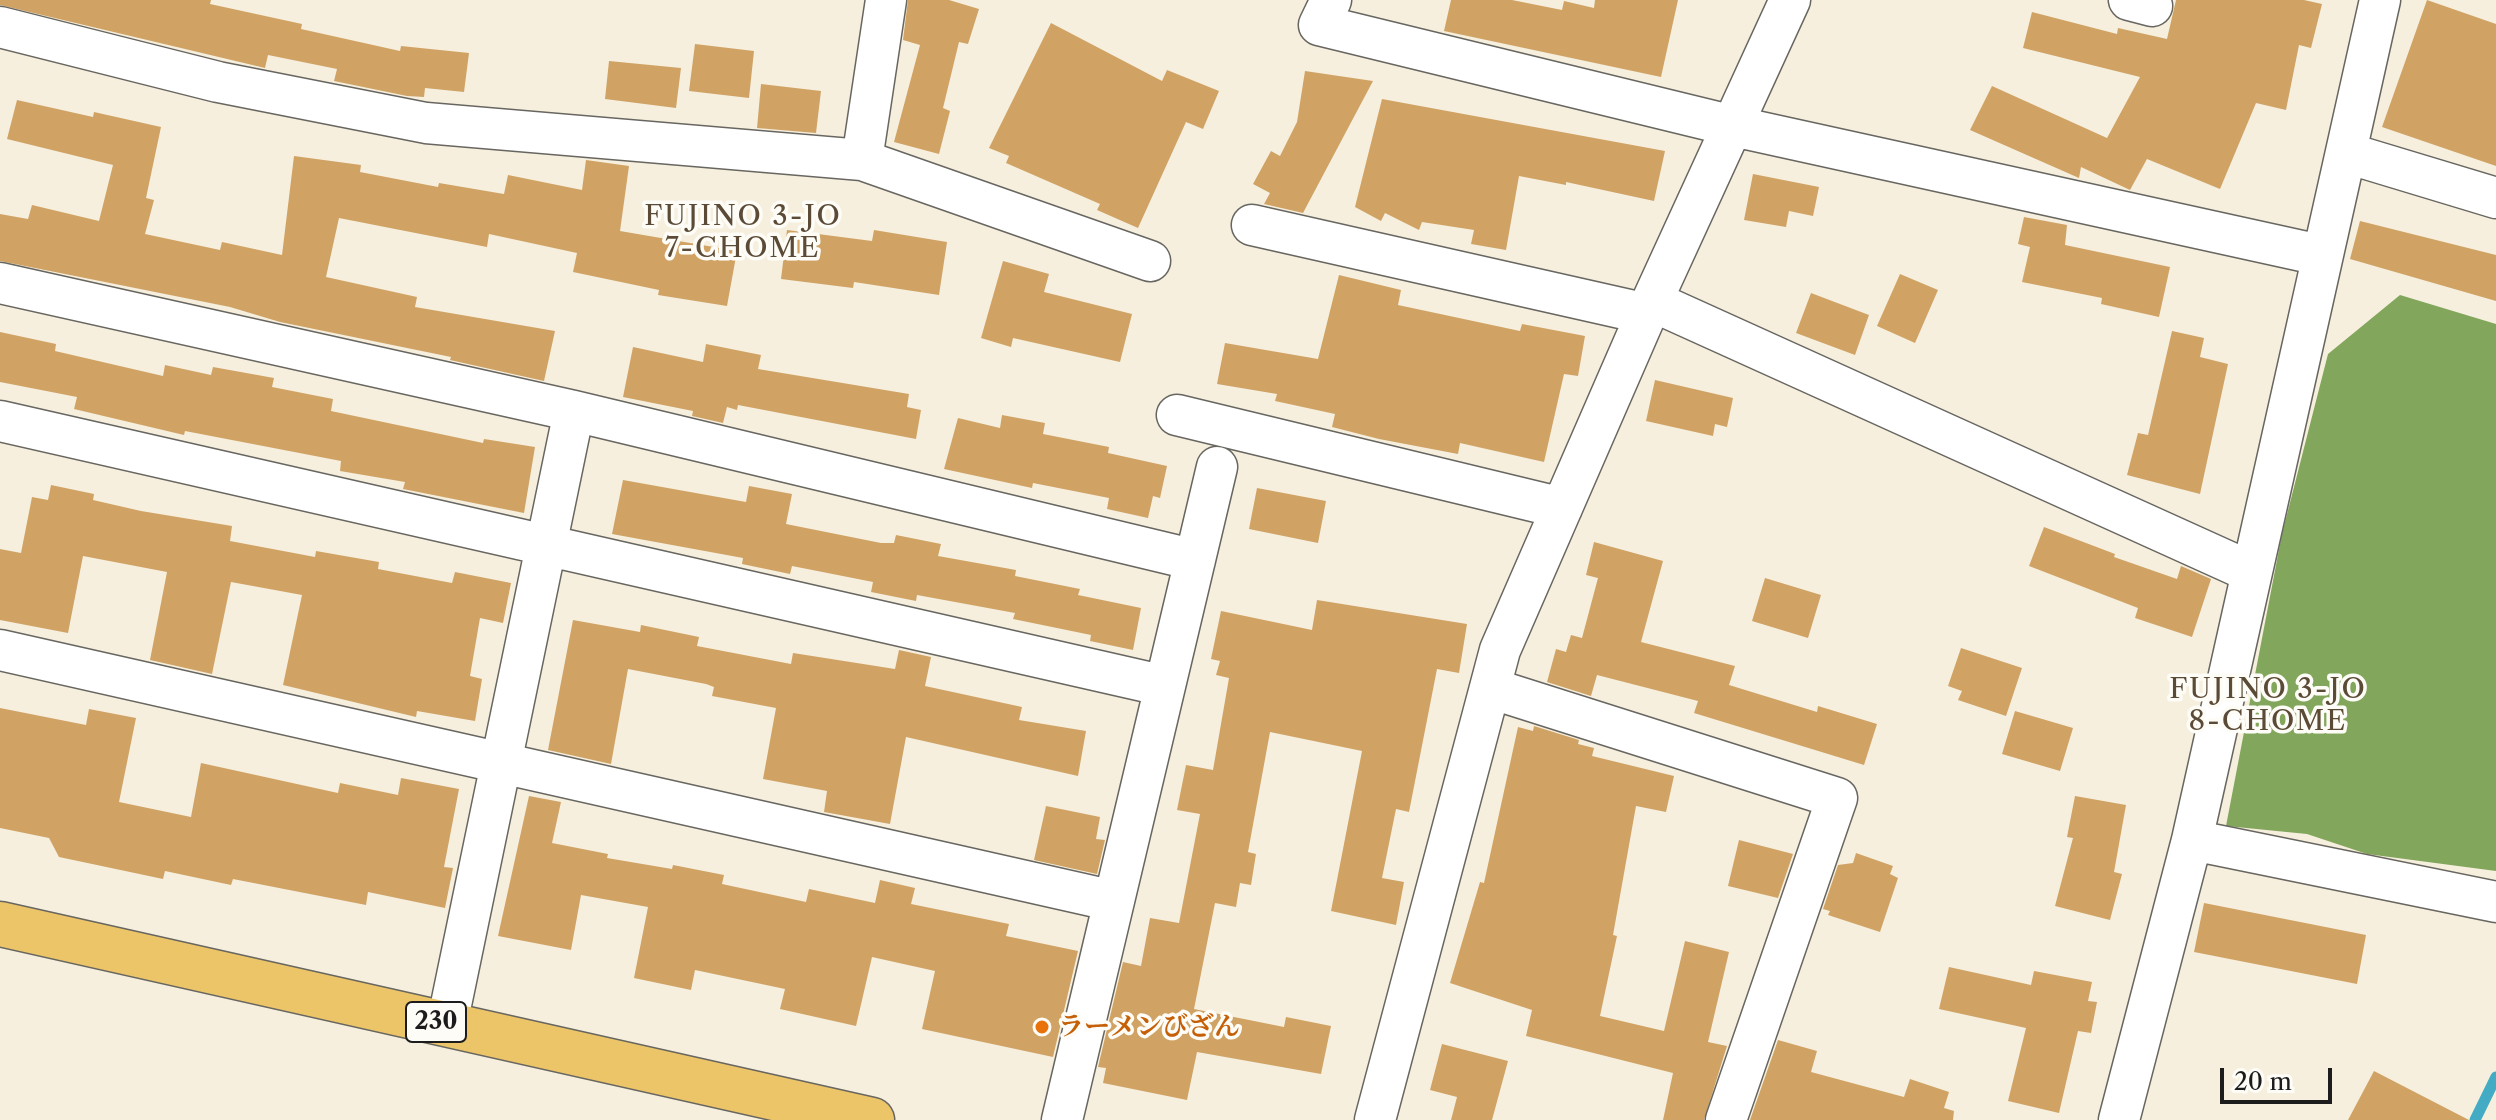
<!DOCTYPE html>
<html>
<head>
<meta charset="utf-8">
<style>
	body { margin:0 }
	#map { position:relative; width:2496px; height:1120px; overflow:hidden; background:#f6efde; font-family:"Libre Caslon Text",serif }
	canvas { display:block }
	.scale { position:absolute; left:2220px; top:1068px; width:112px; height:36px; box-sizing:border-box; border:4px solid #1c1c1c; border-top:0; padding-left:10px; font-size:24px; line-height:28px; white-space:nowrap; color:#1c1c1c; -webkit-text-stroke:6px #fdfcf7; paint-order:stroke }
</style>
</head>
<body>
<div id="map">
<canvas width="2496" height="1120"></canvas>
<div class="scale">20 m</div>
</div>
<script>
const g = document.querySelector('canvas').getContext('2d');
g.lineJoin = 'round';
function fillPath(path, color) { g.fillStyle = color; g.fill(path, 'evenodd'); }
function trace(path, color, width, dash) { g.strokeStyle = color; g.lineWidth = width; g.lineCap = dash ? 'butt' : 'round'; g.setLineDash(dash || []); g.stroke(path); }
function label(font, color, halo, rows, align = 'center') {
  g.font = font + ' "Libre Caslon Text","Noto Serif JP",serif'; g.lineWidth = 7; g.setLineDash([]); g.textBaseline = 'middle'; g.strokeStyle = halo; g.fillStyle = color; for (const [text, x, y, turn = 0] of rows) {
    g.save(); g.translate(x, y); g.rotate((+turn || 0) * Math.PI / 180); g.textAlign = isNaN(turn) ? turn : align; if (halo) g.strokeText(text, 0, 0); g.fillText(text, 0, 0); g.restore();
  }
}
const forest = new Path2D(`
	M 2400,295 L 2496,324 L 2496,871 L 2367,854 L 2307,834 L 2226,826 L 2282,534 L 2328,354 Z`);
const stream = new Path2D(`
	M 2475,1120 L 2496,1077`);
const building = new Path2D(`
	M 0,0 L 211,0 L 210,4 L 302,24 L 301,29 L 400,51 L 401,46 L 469,53 L 464,92 L 425,88 L 424,97 L 407,96 L 334,81 L 337,69 L 268,55 L 265,68 L 0,5 Z
	M 908,0 L 949,0 L 979,9 L 968,44 L 959,42 L 943,108 L 950,111 L 939,154 L 894,142 L 920,45 L 903,40 Z
	M 1451,0 L 1512,0 L 1562,10 L 1564,1 L 1594,8 L 1595,0 L 1678,0 L 1661,77 L 1444,31 Z
	M 2176,0 L 2304,0 L 2322,4 L 2311,48 L 2299,45 L 2286,110 L 2256,103 L 2220,189 L 2147,159 L 2130,190 L 2081,167 L 2079,178 L 1970,130 L 1992,86 L 2107,138 L 2140,77 L 2023,48 L 2032,12 L 2117,34 L 2118,28 L 2167,39 Z
	M 2427,0 L 2496,24 L 2496,166 L 2382,127 Z
	M 1051,23 L 1162,81 L 1167,70 L 1219,91 L 1203,129 L 1186,122 L 1138,228 L 1097,210 L 1100,204 L 1006,163 L 1009,156 L 989,148 Z
	M 695,44 L 754,51 L 749,98 L 689,91 Z
	M 609,61 L 681,68 L 676,108 L 605,99 Z
	M 1305,71 L 1373,81 L 1303,213 L 1264,204 L 1270,193 L 1253,184 L 1271,151 L 1280,156 L 1297,122 Z
	M 761,84 L 821,91 L 816,133 L 757,128 Z
	M 1382,99 L 1665,151 L 1654,201 L 1566,182 L 1566,185 L 1519,176 L 1506,250 L 1471,244 L 1474,230 L 1422,222 L 1419,230 L 1385,213 L 1381,221 L 1355,207 Z
	M 17,100 L 93,117 L 94,112 L 161,127 L 146,198 L 154,200 L 145,234 L 220,250 L 222,242 L 282,255 L 294,156 L 361,165 L 360,172 L 438,187 L 439,183 L 504,194 L 508,175 L 582,190 L 586,160 L 629,166 L 620,231 L 737,251 L 727,306 L 658,295 L 659,290 L 573,272 L 577,253 L 489,234 L 487,247 L 339,218 L 326,277 L 417,297 L 415,307 L 555,331 L 544,381 L 450,360 L 451,357 L 280,322 L 230,307 L 0,261 L 0,214 L 28,219 L 32,205 L 99,221 L 113,165 L 7,139 Z
	M 1753,174 L 1819,187 L 1813,216 L 1789,211 L 1786,227 L 1744,220 Z
	M 2024,217 L 2067,225 L 2065,245 L 2170,267 L 2159,317 L 2101,304 L 2102,298 L 2022,282 L 2030,247 L 2018,244 Z
	M 2360,221 L 2496,255 L 2496,301 L 2350,259 Z
	M 787,230 L 872,241 L 874,230 L 947,242 L 939,295 L 854,282 L 853,288 L 781,279 Z
	M 1003,261 L 1049,274 L 1044,292 L 1132,314 L 1120,362 L 1013,338 L 1011,347 L 981,338 Z
	M 1900,274 L 1938,290 L 1915,343 L 1877,326 Z
	M 1339,275 L 1401,290 L 1398,305 L 1520,331 L 1522,324 L 1585,336 L 1578,376 L 1564,374 L 1544,462 L 1460,443 L 1458,454 L 1379,439 L 1332,427 L 1335,414 L 1275,401 L 1277,394 L 1217,384 L 1225,343 L 1318,359 Z
	M 1811,293 L 1869,315 L 1855,355 L 1796,333 Z
	M 2172,331 L 2204,338 L 2200,357 L 2228,364 L 2200,494 L 2127,475 L 2138,433 L 2148,435 Z
	M 0,332 L 56,344 L 55,351 L 163,376 L 165,365 L 211,375 L 213,367 L 274,378 L 272,387 L 333,399 L 331,411 L 483,443 L 484,439 L 535,447 L 524,513 L 403,489 L 405,482 L 340,471 L 341,461 L 185,431 L 184,435 L 74,409 L 77,397 L 0,382 Z
	M 706,344 L 761,355 L 758,369 L 909,394 L 907,407 L 921,410 L 916,439 L 738,405 L 737,410 L 727,407 L 723,423 L 692,416 L 693,411 L 623,397 L 633,347 L 703,362 Z
	M 1655,380 L 1733,398 L 1727,427 L 1715,424 L 1713,436 L 1646,421 Z
	M 1002,415 L 1045,423 L 1043,434 L 1109,447 L 1108,453 L 1167,466 L 1160,498 L 1153,496 L 1148,518 L 1107,509 L 1109,498 L 1033,483 L 1032,488 L 944,469 L 958,418 L 1000,428 Z
	M 623,480 L 746,502 L 749,486 L 792,494 L 786,524 L 881,543 L 894,543 L 896,535 L 941,544 L 938,556 L 1016,570 L 1015,576 L 1080,589 L 1078,595 L 1141,608 L 1133,650 L 1090,641 L 1091,635 L 1013,619 L 1015,613 L 917,595 L 916,601 L 871,592 L 873,582 L 792,566 L 790,574 L 742,564 L 743,558 L 612,534 Z
	M 51,485 L 94,494 L 93,500 L 141,511 L 232,526 L 230,541 L 315,557 L 316,551 L 379,562 L 378,569 L 452,583 L 455,572 L 511,583 L 503,623 L 480,618 L 470,676 L 482,679 L 475,721 L 417,711 L 416,717 L 283,685 L 302,595 L 231,582 L 212,674 L 150,660 L 167,572 L 83,556 L 68,633 L 0,620 L 0,549 L 21,553 L 32,497 L 48,500 Z
	M 1257,488 L 1326,501 L 1318,543 L 1249,529 Z
	M 2044,527 L 2115,554 L 2114,557 L 2177,579 L 2181,566 L 2211,579 L 2192,637 L 2135,618 L 2138,608 L 2029,566 Z
	M 1594,542 L 1663,561 L 1641,642 L 1735,666 L 1729,685 L 1817,712 L 1818,706 L 1877,724 L 1864,765 L 1694,713 L 1698,701 L 1597,675 L 1591,696 L 1547,682 L 1556,649 L 1566,652 L 1571,635 L 1582,638 L 1598,578 L 1586,575 Z
	M 1765,578 L 1821,595 L 1808,638 L 1752,621 Z
	M 1317,600 L 1467,624 L 1459,673 L 1437,669 L 1409,812 L 1396,809 L 1382,878 L 1404,882 L 1396,925 L 1331,911 L 1362,751 L 1270,732 L 1248,852 L 1256,854 L 1251,885 L 1240,883 L 1236,907 L 1215,903 L 1194,1009 L 1284,1027 L 1286,1017 L 1331,1026 L 1321,1074 L 1197,1052 L 1187,1100 L 1103,1083 L 1106,1068 L 1098,1067 L 1123,962 L 1141,966 L 1150,918 L 1179,923 L 1200,814 L 1177,810 L 1186,765 L 1213,770 L 1229,678 L 1216,675 L 1220,661 L 1211,659 L 1221,611 L 1312,630 Z
	M 573,620 L 640,632 L 641,625 L 699,637 L 697,646 L 791,664 L 793,653 L 895,669 L 899,650 L 931,657 L 925,686 L 1022,707 L 1019,720 L 1086,731 L 1078,776 L 906,737 L 890,824 L 824,812 L 827,791 L 763,779 L 776,708 L 712,696 L 714,687 L 706,684 L 628,669 L 611,764 L 548,750 Z
	M 1961,648 L 2022,668 L 2006,716 L 1958,700 L 1962,691 L 1948,686 Z
	M 0,708 L 86,725 L 89,709 L 136,718 L 119,802 L 191,817 L 201,763 L 338,793 L 340,783 L 398,795 L 401,778 L 459,789 L 444,867 L 453,868 L 445,908 L 368,892 L 366,905 L 233,879 L 231,885 L 165,871 L 163,879 L 59,857 L 49,838 L 0,828 Z
	M 2015,711 L 2073,728 L 2060,771 L 2002,754 Z
	M 1534,726 L 1579,740 L 1578,744 L 1594,748 L 1592,756 L 1674,776 L 1666,812 L 1636,806 L 1613,935 L 1617,936 L 1600,1016 L 1664,1031 L 1685,941 L 1729,952 L 1708,1042 L 1727,1046 L 1704,1120 L 1663,1120 L 1673,1073 L 1526,1036 L 1532,1010 L 1450,983 L 1480,882 L 1484,883 L 1518,727 L 1533,731 Z
	M 529,796 L 561,802 L 552,843 L 608,854 L 607,858 L 672,869 L 673,865 L 724,875 L 722,884 L 806,902 L 809,889 L 875,903 L 880,880 L 915,888 L 911,904 L 1009,924 L 1006,936 L 1078,951 L 1053,1057 L 922,1029 L 935,971 L 872,957 L 856,1026 L 780,1009 L 785,989 L 695,970 L 691,990 L 634,978 L 648,907 L 581,895 L 571,950 L 498,936 Z
	M 2075,796 L 2126,805 L 2114,872 L 2122,874 L 2110,920 L 2055,906 L 2073,838 L 2067,837 Z
	M 1046,806 L 1100,817 L 1096,839 L 1105,840 L 1097,874 L 1034,860 Z
	M 1739,840 L 1793,854 L 1778,898 L 1728,886 Z
	M 1856,853 L 1893,866 L 1890,874 L 1898,878 L 1880,932 L 1828,915 L 1830,911 L 1823,909 L 1838,865 L 1853,863 Z
	M 2204,903 L 2366,935 L 2357,984 L 2194,952 Z
	M 1949,967 L 2031,985 L 2034,971 L 2092,982 L 2088,1001 L 2097,1002 L 2091,1033 L 2078,1031 L 2059,1113 L 2008,1101 L 2026,1028 L 1939,1009 Z
	M 1778,1040 L 1817,1051 L 1811,1072 L 1904,1097 L 1910,1079 L 1949,1092 L 1944,1108 L 1954,1111 L 1953,1120 L 1750,1120 Z
	M 1442,1044 L 1508,1061 L 1492,1120 L 1451,1120 L 1457,1097 L 1430,1090 Z
	M 2374,1071 L 2469,1120 L 2348,1120 Z`);
const minor = new Path2D(`
	M 1331,0 L 1319,25 L 1733,126 L 2320,255
	M 2129,0 L 2152,6
	M 0,27 L 218,82 L 426,123 L 862,160 L 1150,261
	M 2347,153 L 2496,198
	M 862,160 L 886,0
	M 1252,225 L 1647,314
	M 0,283 L 574,411 L 1195,560
	M 1652,301 L 2251,572
	M 1177,415 L 1562,508
	M 0,421 L 1165,686
	M 0,650 L 1114,901
	M 1490,688 L 1837,798 L 1726,1120
	M 2192,840 L 2496,902
	M 447,1024 L 574,411
	M 1062,1120 L 1217,467
	M 1375,1120 L 1500,650 L 1652,301 L 1790,0
	M 2119,1120 L 2192,840 L 2380,0`);
const trunk = new Path2D(`
	M 0,924 L 872,1120`);
const markers = [
	[1042,1027,8,"#e8710a"]
];
const shields = [
	[436,1022,60]
];
const shieldNames = [
	["230",436,1022]
];
const foodNames = [
	["ラーメンびざん",1058,1027]
];
const neighbourhoodNames = [
	["FUJINO 3-JO",743,217],
	["7-CHOME",743,249],
	["FUJINO 3-JO",2268,690],
	["8-CHOME",2268,722]
];
fillPath(forest, '#82a65c');
trace(stream, '#43abc3', 11);
fillPath(building, '#d0a365');
trace(minor, '#686660', 43);
trace(trunk, '#686660', 47);
trace(minor, '#fff', 40);
trace(trunk, '#ecc569', 44);
for (const [x, y, r, color] of markers) { const dot = new Path2D(); dot.arc(x, y, r, 0, 2 * Math.PI); g.fillStyle = color; g.fill(dot); trace(dot, '#fdfcf7', 3); }
for (const [x, y, w] of shields) { const box = new Path2D(); box.roundRect(x - w / 2, y - 20, w, 40, 6); g.fillStyle = '#fdfcf7'; g.fill(box); trace(box, '#1c1c1c', 2); }
label('bold 24px', '#1c1c1c', null, shieldNames);
label('bold 26px', '#c56008', '#fdfcf7', foodNames, 'left');
g.letterSpacing = '2px';
label('28px', '#5b4b36', '#fdfcf7', neighbourhoodNames);
g.letterSpacing = '0px';
</script>
</body>
</html>
